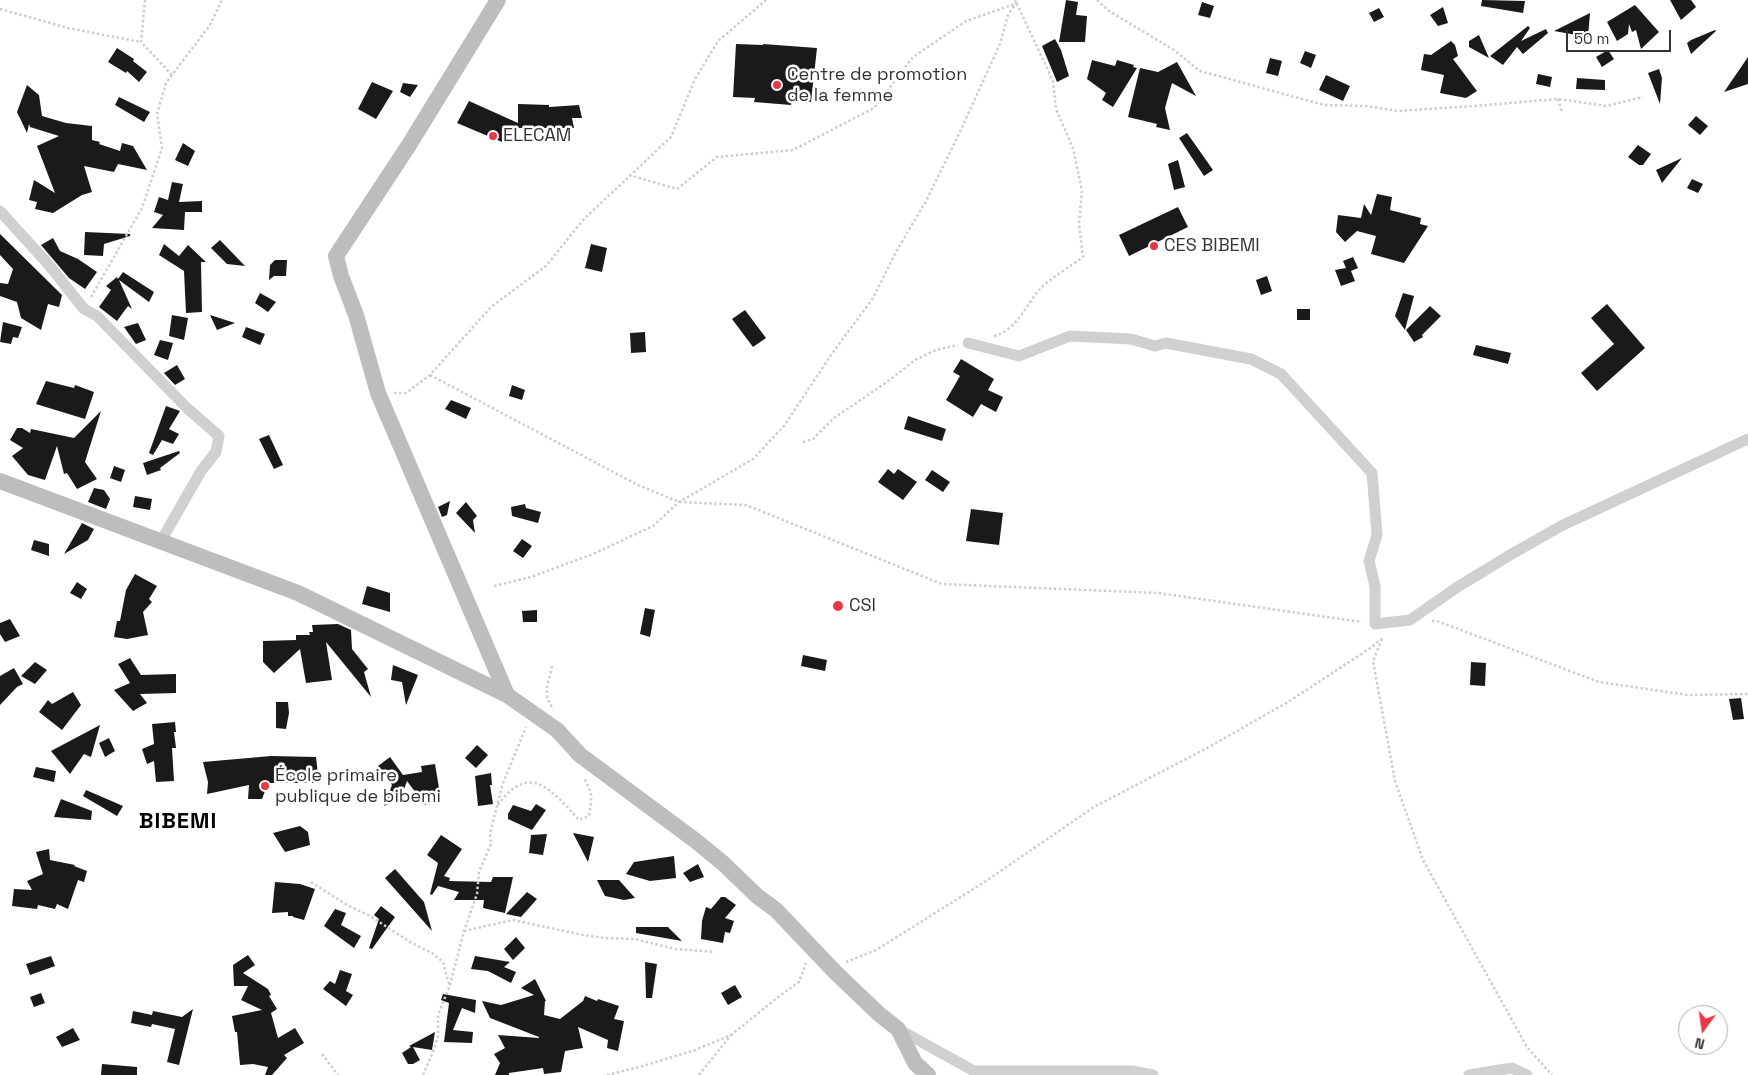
<!DOCTYPE html>
<html>
<head>
<meta charset="utf-8">
<style>
	body { margin:0 }
	#map { position:relative; width:1748px; height:1075px; overflow:hidden; background:#fff; font-family:"Space Grotesk",sans-serif }
	canvas { display:block }
	.north { position:absolute; left:1678px; top:1005px; width:50px; height:50px; box-sizing:border-box; background:#fff; border:1px solid #adadad; border-radius:50%; rotate:194deg; font-size:14px; font-weight:700; line-height:20px; text-align:center; color:#333 }
	.north::after { content:''; display:block; margin:auto; width:18px; height:22px; background:#e63946; clip-path:polygon(50% 0,100% 100%,50% 72%,0 100%) }
	.scale { position:absolute; left:1566px; top:30px; width:105px; height:22px; box-sizing:border-box; border:2px solid #333; border-top:0; padding-left:6px; font-size:15px; line-height:18px; white-space:nowrap; color:#333; -webkit-text-stroke:4px #fff; paint-order:stroke }
</style>
</head>
<body>
<div id="map">
<canvas width="1748" height="1075"></canvas>
<div class="north">N</div>
<div class="scale">50 m</div>
</div>
<script>
const g = document.querySelector('canvas').getContext('2d');
g.lineJoin = 'round';
function fillPath(path, color) { g.fillStyle = color; g.fill(path, 'evenodd'); }
function trace(path, color, width, dash) { g.strokeStyle = color; g.lineWidth = width; g.lineCap = dash ? 'butt' : 'round'; g.setLineDash(dash || []); g.stroke(path); }
function label(font, color, halo, rows, align = 'center') {
  g.font = font + ' "Space Grotesk",sans-serif'; g.lineWidth = 5; g.setLineDash([]); g.textBaseline = 'middle'; g.strokeStyle = halo; g.fillStyle = color; for (const [text, x, y, turn = 0] of rows) {
    g.save(); g.translate(x, y); g.rotate((+turn || 0) * Math.PI / 180); g.textAlign = isNaN(turn) ? turn : align; if (halo) g.strokeText(text, 0, 0); g.fillText(text, 0, 0); g.restore();
  }
}
const building = new Path2D(`
	M 1066,0 L 1078,2 L 1076,15 L 1087,16 L 1085,42 L 1059,42 Z
	M 1482,0 L 1525,1 L 1523,13 L 1481,6 Z
	M 1670,0 L 1691,0 L 1696,7 L 1681,20 Z
	M 1202,2 L 1214,6 L 1210,18 L 1198,15 Z
	M 1635,5 L 1659,32 L 1641,49 L 1636,30 L 1632,32 L 1629,24 L 1628,34 L 1617,41 L 1607,22 Z
	M 1443,7 L 1448,23 L 1438,26 L 1430,15 Z
	M 1379,8 L 1384,17 L 1374,22 L 1369,13 Z
	M 1590,13 L 1588,37 L 1554,31 Z
	M 1528,26 L 1530,28 L 1521,41 L 1546,29 L 1548,33 L 1523,54 L 1517,47 L 1503,65 L 1490,56 Z
	M 1715,30 L 1716,31 L 1691,54 L 1687,43 L 1691,40 Z
	M 1479,35 L 1489,58 L 1469,47 L 1469,41 Z
	M 1055,39 L 1061,50 L 1069,76 L 1057,82 L 1042,46 Z
	M 1451,41 L 1455,45 L 1458,56 L 1453,59 L 1477,91 L 1466,98 L 1440,93 L 1444,75 L 1421,70 L 1424,54 L 1431,55 Z
	M 736,44 L 763,45 L 763,44 L 817,48 L 811,102 L 792,100 L 791,105 L 754,102 L 755,98 L 733,97 Z
	M 117,48 L 134,59 L 133,61 L 147,72 L 139,82 L 127,71 L 126,73 L 108,62 Z
	M 1608,50 L 1614,59 L 1602,67 L 1596,57 Z
	M 1305,51 L 1316,55 L 1311,68 L 1300,63 Z
	M 1748,57 L 1748,84 L 1724,92 Z
	M 1270,58 L 1282,61 L 1278,76 L 1266,73 Z
	M 1092,60 L 1115,66 L 1117,60 L 1134,65 L 1133,67 L 1137,68 L 1113,107 L 1102,100 L 1106,93 L 1087,79 Z
	M 1177,62 L 1196,96 L 1172,83 L 1165,108 L 1170,130 L 1156,127 L 1157,124 L 1128,117 L 1140,68 L 1158,72 Z
	M 1659,69 L 1662,78 L 1660,104 L 1648,73 Z
	M 1538,74 L 1552,77 L 1550,87 L 1536,84 Z
	M 1326,75 L 1350,86 L 1343,101 L 1319,90 Z
	M 1577,78 L 1605,80 L 1605,90 L 1576,89 Z
	M 372,82 L 393,91 L 376,119 L 358,109 Z
	M 403,83 L 418,85 L 410,97 L 400,92 Z
	M 27,85 L 39,95 L 42,116 L 66,123 L 92,126 L 92,140 L 100,142 L 99,144 L 120,151 L 122,143 L 133,146 L 147,170 L 118,164 L 114,172 L 84,166 L 92,192 L 82,195 L 53,213 L 35,209 L 37,202 L 29,200 L 34,180 L 55,193 L 37,146 L 59,136 L 30,127 L 29,124 L 27,133 L 17,112 Z
	M 119,97 L 150,112 L 144,122 L 115,105 Z
	M 469,101 L 518,123 L 518,104 L 549,105 L 549,107 L 579,105 L 582,118 L 572,118 L 574,128 L 508,128 L 502,142 L 457,123 Z
	M 1696,116 L 1708,126 L 1700,135 L 1688,125 Z
	M 1187,133 L 1213,170 L 1204,176 L 1179,138 Z
	M 183,143 L 195,151 L 188,166 L 175,160 Z
	M 1638,145 L 1651,154 L 1643,165 L 1639,165 L 1628,157 Z
	M 1682,158 L 1662,183 L 1656,170 Z
	M 1178,160 L 1185,187 L 1174,190 L 1168,164 Z
	M 1692,179 L 1703,184 L 1698,193 L 1687,188 Z
	M 172,182 L 183,184 L 179,202 L 202,201 L 202,212 L 185,212 L 184,230 L 152,228 L 163,215 L 154,212 L 159,197 L 168,200 Z
	M 1377,194 L 1392,197 L 1390,210 L 1421,218 L 1420,224 L 1428,226 L 1404,263 L 1371,254 L 1376,236 L 1357,231 L 1345,242 L 1336,232 L 1338,215 L 1361,218 L 1364,204 L 1371,215 Z
	M 1178,207 L 1188,227 L 1129,256 L 1119,235 Z
	M 85,232 L 130,234 L 130,236 L 104,244 L 103,256 L 84,255 Z
	M 0,234 L 62,295 L 59,307 L 48,304 L 41,330 L 21,318 L 17,302 L 0,296 L 0,283 L 8,284 L 13,269 L 0,255 Z
	M 53,238 L 60,251 L 78,259 L 97,272 L 85,289 L 69,278 L 41,245 Z
	M 220,240 L 245,266 L 227,264 L 211,248 Z
	M 164,244 L 179,256 L 188,245 L 206,262 L 201,262 L 202,312 L 186,313 L 184,271 L 159,255 Z
	M 591,244 L 607,248 L 602,272 L 585,268 Z
	M 1353,257 L 1358,268 L 1351,271 L 1355,281 L 1341,286 L 1335,270 L 1346,268 L 1343,261 Z
	M 275,260 L 287,260 L 286,276 L 274,276 L 269,280 L 270,265 Z
	M 123,272 L 154,292 L 149,302 L 119,280 L 132,309 L 128,306 L 117,321 L 99,307 L 111,290 L 106,286 L 117,277 L 118,279 Z
	M 1267,276 L 1272,291 L 1261,295 L 1256,280 Z
	M 260,293 L 276,302 L 268,312 L 255,303 Z
	M 1403,293 L 1414,296 L 1405,330 L 1395,316 Z
	M 1607,304 L 1645,348 L 1597,391 L 1581,373 L 1614,344 L 1591,318 Z
	M 1430,306 L 1441,316 L 1422,335 L 1423,337 L 1414,342 L 1406,330 Z
	M 1297,309 L 1310,309 L 1310,320 L 1297,320 Z
	M 745,310 L 766,338 L 753,347 L 732,319 Z
	M 172,315 L 188,318 L 184,340 L 169,336 Z
	M 210,315 L 235,323 L 217,330 Z
	M 3,322 L 22,327 L 18,338 L 13,337 L 11,344 L 0,342 Z
	M 138,323 L 146,340 L 136,344 L 124,327 Z
	M 246,327 L 265,334 L 260,345 L 242,337 Z
	M 645,332 L 646,352 L 631,353 L 630,333 Z
	M 160,340 L 173,343 L 168,360 L 154,355 Z
	M 1476,345 L 1511,353 L 1508,364 L 1473,355 Z
	M 961,359 L 994,379 L 988,390 L 1003,397 L 996,412 L 981,404 L 973,417 L 946,400 L 960,376 L 953,372 Z
	M 177,365 L 185,379 L 175,385 L 164,373 Z
	M 46,381 L 74,388 L 75,385 L 94,392 L 85,419 L 36,404 Z
	M 512,385 L 525,390 L 522,400 L 509,396 Z
	M 451,400 L 471,408 L 466,419 L 445,409 Z
	M 166,406 L 180,411 L 169,429 L 179,434 L 173,444 L 162,440 L 153,455 L 149,453 Z
	M 101,411 L 85,462 L 97,479 L 77,489 L 67,473 L 64,474 L 57,446 L 45,480 L 28,475 L 12,456 L 23,448 L 10,440 L 17,428 L 22,428 L 30,433 L 31,429 L 74,438 Z
	M 908,416 L 946,429 L 942,441 L 904,429 Z
	M 269,435 L 283,465 L 274,469 L 259,439 Z
	M 179,451 L 180,453 L 160,468 L 161,470 L 147,475 L 143,463 Z
	M 114,466 L 125,470 L 121,482 L 110,478 Z
	M 888,469 L 894,474 L 898,469 L 917,482 L 903,500 L 878,482 Z
	M 932,470 L 950,482 L 943,492 L 925,480 Z
	M 94,488 L 104,490 L 110,499 L 106,509 L 88,502 Z
	M 135,496 L 152,499 L 150,510 L 133,507 Z
	M 450,501 L 447,515 L 442,517 L 438,507 Z
	M 466,502 L 477,516 L 473,520 L 475,533 L 456,513 Z
	M 525,504 L 526,508 L 541,512 L 538,523 L 512,516 L 511,507 Z
	M 971,509 L 1003,513 L 999,545 L 966,541 Z
	M 82,523 L 94,529 L 88,540 L 64,554 Z
	M 522,539 L 532,546 L 523,558 L 513,551 Z
	M 34,540 L 49,544 L 49,556 L 31,550 Z
	M 135,574 L 157,586 L 149,599 L 152,602 L 143,612 L 148,635 L 127,639 L 114,637 L 117,621 L 120,621 L 126,590 Z
	M 77,582 L 87,589 L 81,599 L 70,593 Z
	M 367,586 L 390,593 L 390,612 L 362,604 Z
	M 645,608 L 655,610 L 650,637 L 640,634 Z
	M 537,610 L 537,622 L 523,622 L 522,611 Z
	M 10,619 L 20,636 L 5,642 L 0,634 L 0,623 Z
	M 338,624 L 351,630 L 352,649 L 368,669 L 364,672 L 371,697 L 326,642 L 332,680 L 306,683 L 300,649 L 274,673 L 263,662 L 263,641 L 296,640 L 296,635 L 310,635 L 309,632 L 313,632 L 312,625 Z
	M 803,655 L 827,660 L 825,671 L 801,666 Z
	M 130,658 L 141,675 L 176,674 L 176,693 L 140,694 L 147,703 L 133,711 L 114,690 L 130,683 L 118,664 Z
	M 35,662 L 47,670 L 35,684 L 21,676 Z
	M 1471,662 L 1486,663 L 1485,686 L 1470,685 Z
	M 393,665 L 418,675 L 406,705 L 402,682 L 391,680 Z
	M 14,668 L 23,684 L 17,687 L 0,705 L 0,676 Z
	M 73,692 L 81,705 L 62,730 L 39,712 L 48,700 L 52,704 Z
	M 1741,698 L 1744,719 L 1733,720 L 1729,699 Z
	M 276,702 L 288,702 L 289,713 L 286,729 L 276,728 Z
	M 175,722 L 176,732 L 174,732 L 176,748 L 172,748 L 174,781 L 156,782 L 154,761 L 147,764 L 142,749 L 154,744 L 152,724 Z
	M 100,725 L 91,757 L 84,754 L 70,774 L 51,751 Z
	M 109,738 L 115,751 L 105,757 L 99,743 Z
	M 477,745 L 488,755 L 476,768 L 465,758 Z
	M 271,756 L 316,757 L 319,783 L 268,783 L 262,799 L 248,799 L 249,785 L 207,794 L 208,782 L 203,762 Z
	M 390,757 L 403,775 L 422,772 L 421,766 L 435,764 L 440,794 L 425,805 L 407,781 L 399,803 L 394,801 L 384,806 L 392,785 L 378,766 Z
	M 36,767 L 56,771 L 54,782 L 33,777 Z
	M 491,773 L 492,785 L 490,785 L 493,804 L 478,806 L 475,776 Z
	M 86,790 L 123,806 L 117,816 L 83,796 Z
	M 61,799 L 92,811 L 91,820 L 54,817 Z
	M 536,804 L 546,810 L 532,830 L 508,819 L 508,814 L 513,805 L 531,811 Z
	M 300,826 L 308,832 L 310,845 L 285,852 L 273,833 Z
	M 573,833 L 594,837 L 588,862 Z
	M 547,834 L 543,855 L 529,853 L 531,835 Z
	M 441,835 L 462,849 L 444,876 L 450,878 L 449,881 L 491,882 L 493,877 L 513,877 L 505,913 L 483,908 L 484,900 L 454,900 L 459,892 L 438,886 L 432,895 L 430,894 L 438,863 L 427,855 Z
	M 49,849 L 50,860 L 75,865 L 74,866 L 87,871 L 84,882 L 78,880 L 68,909 L 57,904 L 55,909 L 38,905 L 37,909 L 12,906 L 14,889 L 32,890 L 27,881 L 43,874 L 36,852 Z
	M 674,856 L 676,878 L 650,881 L 626,874 L 634,862 Z
	M 698,864 L 704,877 L 690,882 L 683,873 Z
	M 395,869 L 424,902 L 432,931 L 385,878 Z
	M 597,880 L 619,880 L 635,898 L 624,900 L 605,896 Z
	M 275,882 L 300,884 L 315,889 L 304,920 L 293,917 L 293,916 L 288,916 L 288,912 L 272,913 Z
	M 527,892 L 537,899 L 521,917 L 506,914 Z
	M 721,897 L 725,897 L 736,905 L 725,918 L 734,921 L 730,933 L 725,932 L 723,943 L 701,939 L 702,921 L 706,907 L 711,909 Z
	M 381,906 L 395,917 L 372,949 L 369,948 L 379,919 L 374,915 Z
	M 335,909 L 346,913 L 341,925 L 361,936 L 354,948 L 324,926 Z
	M 636,927 L 668,927 L 682,941 L 636,933 Z
	M 516,937 L 525,948 L 513,960 L 504,949 Z
	M 248,955 L 255,965 L 243,973 L 268,989 L 271,995 L 269,996 L 277,1009 L 271,1013 L 278,1038 L 295,1028 L 304,1043 L 284,1055 L 287,1058 L 272,1075 L 265,1075 L 268,1067 L 253,1064 L 240,1065 L 237,1032 L 235,1032 L 232,1016 L 262,1010 L 241,1000 L 248,986 L 234,986 L 233,965 Z
	M 51,956 L 55,966 L 30,975 L 26,964 Z
	M 475,956 L 510,962 L 504,967 L 516,972 L 511,983 L 488,971 L 471,969 Z
	M 645,962 L 657,964 L 652,998 L 646,998 Z
	M 340,970 L 352,974 L 346,991 L 353,995 L 346,1006 L 323,989 L 330,981 L 335,984 Z
	M 535,979 L 546,1001 L 545,1001 L 544,1015 L 560,1019 L 583,1001 L 585,996 L 597,1001 L 598,999 L 619,1006 L 614,1019 L 624,1021 L 618,1051 L 607,1048 L 608,1040 L 578,1027 L 583,1048 L 565,1051 L 561,1072 L 544,1074 L 543,1068 L 509,1073 L 509,1075 L 495,1075 L 500,1063 L 494,1054 L 505,1048 L 498,1035 L 539,1038 L 539,1037 L 490,1018 L 482,1001 L 501,1005 L 534,995 L 521,988 Z
	M 735,985 L 742,997 L 728,1005 L 721,993 Z
	M 41,993 L 45,1003 L 34,1007 L 30,997 Z
	M 443,994 L 476,1000 L 475,1013 L 462,1008 L 453,1030 L 473,1032 L 472,1043 L 444,1042 L 449,1003 L 441,1000 Z
	M 193,1009 L 179,1065 L 167,1062 L 175,1029 L 152,1024 L 151,1027 L 131,1023 L 133,1011 L 152,1015 L 153,1011 L 182,1017 Z
	M 73,1028 L 80,1040 L 62,1047 L 56,1037 Z
	M 435,1032 L 432,1050 L 413,1047 L 420,1060 L 413,1064 L 408,1064 L 402,1053 L 411,1047 L 409,1046 Z
	M 102,1064 L 137,1067 L 137,1075 L 101,1075 Z`);
const path = new Path2D(`
	M 145,0 L 141,42 L 172,75
	M 1097,0 L 1109,11 L 1174,50 L 1200,71 L 1324,105 L 1365,106 L 1398,111 L 1474,106 L 1558,99 L 1606,106 L 1643,97
	M 0,9 L 68,28 L 141,42
	M 1558,99 L 1562,113
	M 629,175 L 677,189 L 717,157 L 793,150 L 874,108 L 913,57 L 966,21 L 1015,4
	M 91,297 L 142,208 L 162,148 L 157,114 L 166,83 L 210,25 L 222,0
	M 994,336 C 1017,330 1026,305 1039,290 C 1050,278 1070,267 1083,257 L 1079,224 L 1082,191 L 1073,148 L 1056,109 L 1053,81 L 1015,0
	M 430,375 L 638,485 L 679,502 L 746,505 L 942,584 L 1158,593 L 1362,622
	M 394,393 L 406,393 L 430,375 L 491,307 L 546,266 L 583,220 L 671,137 L 695,79 L 718,41 L 766,0
	M 803,442 L 813,439 L 834,418 L 887,382 L 915,360 L 936,350 L 958,345
	M 494,586 L 531,577 L 593,554 L 653,526 L 679,502 L 753,459 L 784,426 L 831,355 L 873,298 L 896,252 L 926,201 L 958,136 L 1000,44 L 1008,15 L 1018,0
	M 1432,621 L 1437,621 L 1599,682 L 1688,695 L 1748,694
	M 1382,639 L 1373,661 L 1395,781 L 1423,860 L 1527,1047 L 1552,1075
	M 552,666 C 549,683 541,695 554,709
	M 498,805 C 530,760 553,792 579,820 L 589,816 C 592,799 593,793 584,778
	M 311,882 L 347,905 L 370,916 L 410,942 L 432,953 L 443,962 L 449,984
	M 464,931 L 513,920 L 583,935 L 605,938 L 635,939 L 675,949 L 715,952
	M 846,962 L 876,950 L 983,883 L 1094,807 L 1209,747 L 1288,702 L 1369,649 L 1383,638
	M 322,1054 L 338,1075
	M 423,1075 L 432,1054 L 438,1037 L 438,1015 L 450,985 L 464,931 L 477,894 L 479,872 L 491,844 L 490,833 L 503,783 L 526,727
	M 607,1075 L 643,1066 L 695,1050 L 731,1035 L 777,998 L 799,982 L 806,963
	M 699,1075 L 731,1035`);
const street = new Path2D(`
	M 0,211 L 49,265 L 84,309 L 97,316 L 187,408 L 219,436 L 216,452 L 201,471 L 161,541
	M 968,343 L 1019,356 L 1070,336 L 1131,339 L 1155,346 L 1166,343 L 1251,359 L 1281,374 L 1372,473 L 1377,535 L 1369,561 L 1375,586 L 1375,624 L 1410,620 L 1456,588 L 1510,555 L 1561,526 L 1748,439
	M 898,1029 L 974,1071 L 1132,1071 L 1153,1075
	M 1469,1075 L 1512,1068 L 1527,1075`);
const secondary = new Path2D(`
	M 498,0 L 409,145 L 336,256 L 341,276 L 356,315 L 378,393 L 507,695
	M 0,481 L 298,593 L 507,695 L 557,730 L 580,755 L 696,841 L 724,864 L 757,896 L 776,910 L 836,973 L 879,1014 L 898,1029 L 915,1063 L 928,1075`);
const markers = [
	[777,85,5,"#e63946"],
	[493,136,5,"#e63946"],
	[1154,246,5,"#e63946"],
	[838,606,6,"#e63946"],
	[265,786,5,"#e63946"]
];
const poiNames = [
	["Centre de promotion",787,75],
	["de la femme",787,96],
	["ELECAM",503,136],
	["CES BIBEMI",1164,246],
	["CSI",849,606],
	["École primaire",275,776],
	["publique de bibemi",275,797]
];
const districtNames = [
	["BIBEMI",178,822]
];
fillPath(building, '#1a1a1a');
trace(path, '#cdcdcd', 2.5, [2.5, 2.5]);
trace(street, '#d0d0d0', 11);
trace(secondary, '#bdbdbd', 16);
for (const [x, y, r, color] of markers) { const dot = new Path2D(); dot.arc(x, y, r, 0, 2 * Math.PI); g.fillStyle = color; g.fill(dot); trace(dot, '#fff', 2); }
label('18px', '#333', '#fff', poiNames, 'left');
g.letterSpacing = '1px';
label('bold 22px', '#000', '#fff', districtNames);
g.letterSpacing = '0px';
</script>
</body>
</html>
